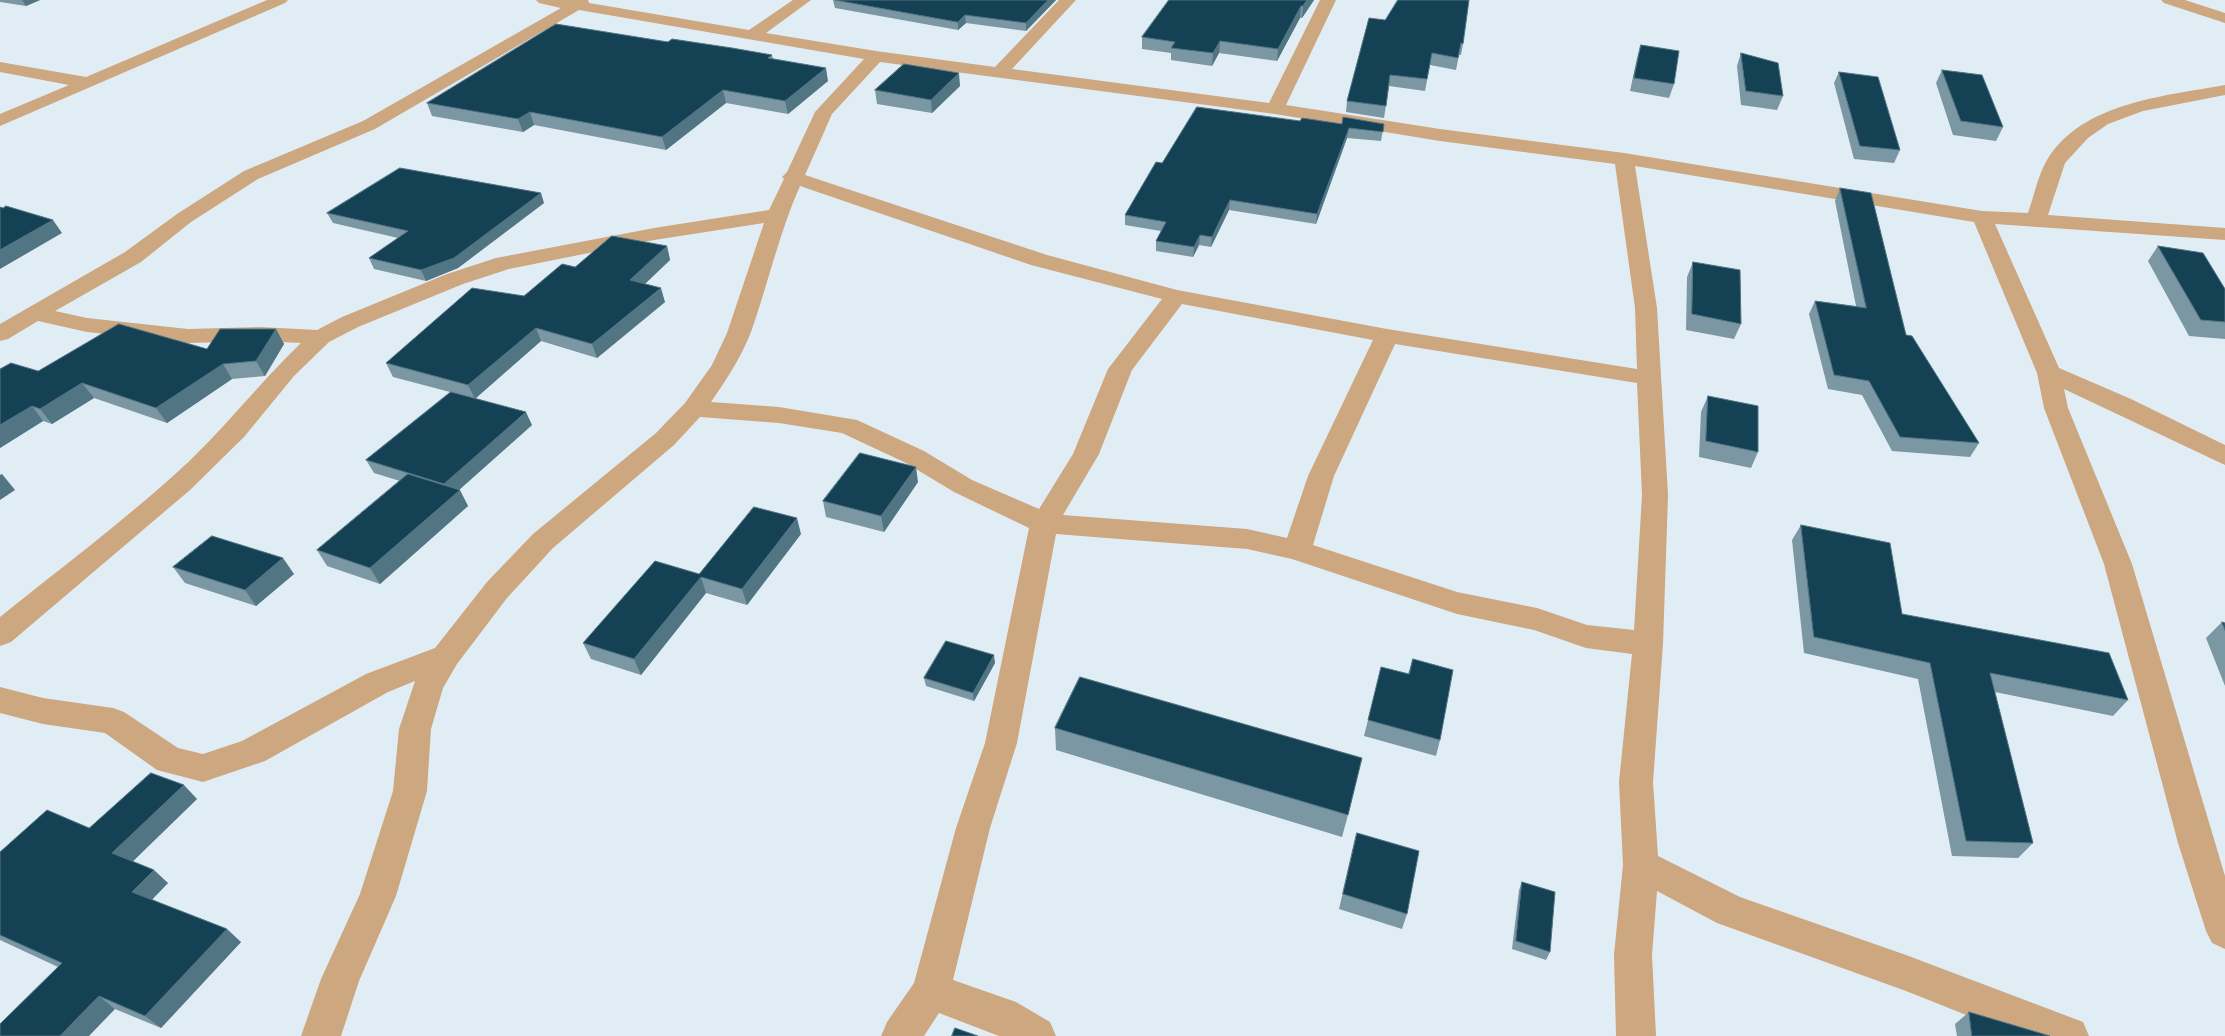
<!DOCTYPE html>
<html>
<head>
<meta charset="utf-8">
<style>
	body { margin:0 }
	canvas { display:block; background:#e1edf4 }
</style>
</head>
<body>
<canvas width="2225" height="1036"></canvas>
<script>
const g = document.querySelector('canvas').getContext('2d');
g.lineJoin = 'round';
function fillPath(path, color) { g.fillStyle = color; g.fill(path, 'evenodd'); }
function trace(path, color, width, dash) { g.strokeStyle = color; g.lineWidth = width; g.lineCap = dash ? 'butt' : 'round'; g.setLineDash(dash || []); g.stroke(path); }
const minor = new Path2D(`
	M 267,0 L 288,0 L 285,3 L 0,126 L 0,114 L 69,85 L 0,72 L 0,62 L 86,77 Z
	M 536,0 L 588,0 L 589,3 L 749,30 L 793,0 L 811,0 L 766,33 L 876,51 L 995,67 L 1059,0 L 1076,0 L 1012,69 L 1269,103 L 1320,0 L 1336,0 L 1286,105 L 1440,129 L 1624,153 L 1982,211 L 2028,213 C 2034,196 2038,175 2047,160 C 2082,102 2166,96 2225,85 L 2225,95 L 2143,111 L 2108,124 L 2088,138 L 2065,163 L 2048,215 L 2225,228 L 2225,240 L 1995,224 L 2059,368 L 2131,399 L 2225,445 L 2225,465 L 2064,389 L 2068,408 L 2132,564 L 2225,876 L 2225,949 L 2212,943 L 2206,931 L 2178,843 L 2104,564 L 2044,408 L 2037,373 L 1974,222 L 1635,166 L 1657,308 L 1668,495 L 1663,644 L 1653,782 L 1658,856 L 1740,897 L 1906,955 L 2083,1022 L 2089,1036 L 2019,1036 L 1906,991 L 1717,923 L 1657,891 L 1652,955 L 1656,1036 L 1616,1036 L 1614,955 L 1623,865 L 1619,782 L 1632,654 L 1586,648 L 1534,630 L 1457,614 L 1292,559 L 1247,549 L 1056,534 L 1017,743 L 990,828 L 953,980 L 1016,1002 L 1050,1022 L 1056,1036 L 999,1036 L 939,1013 L 924,1036 L 881,1036 L 887,1022 L 914,983 L 956,828 L 985,743 L 1029,528 L 954,492 L 906,463 L 842,433 L 779,423 L 700,417 L 674,445 L 553,548 L 507,598 L 457,664 L 443,688 L 431,729 L 427,791 L 396,896 L 359,981 L 341,1036 L 301,1036 L 321,979 L 360,894 L 393,791 L 399,729 L 415,681 L 388,692 L 265,761 L 203,782 L 157,770 L 105,733 L 43,724 L 0,713 L 0,687 L 43,698 L 113,708 L 124,712 L 178,748 L 203,754 L 242,741 L 366,674 L 435,648 L 487,582 L 533,534 L 656,433 L 685,403 L 712,365 L 727,333 L 764,223 L 654,240 L 509,269 L 463,284 L 358,327 L 329,342 L 294,376 L 244,437 L 190,490 L 11,642 L 0,646 L 0,617 C 57,571 117,526 172,477 C 219,436 256,386 301,343 L 260,341 L 188,343 L 87,332 L 38,321 L 8,339 L 0,341 L 0,324 L 125,252 L 177,214 L 244,171 L 363,121 L 561,8 L 539,3 ZM 579,10 L 864,59 L 815,112 L 787,172 L 782,177 L 784,179 L 769,210 L 654,228 L 496,258 L 447,274 L 342,317 L 317,330 L 260,327 L 188,329 L 87,318 L 55,311 L 141,262 L 191,222 L 258,179 L 375,129 ZM 880,62 L 1275,114 L 1440,141 L 1615,164 L 1635,308 L 1637,369 L 1387,329 L 1177,290 L 1047,255 L 805,175 L 832,114 ZM 800,186 L 1031,265 L 1162,299 L 1108,369 L 1073,454 L 1039,509 L 972,480 L 924,451 L 857,420 L 779,407 L 711,402 C 726,380 741,358 751,332 C 768,284 779,233 800,186 ZM 1182,304 L 1373,340 L 1308,476 L 1287,538 L 1247,529 L 1063,515 L 1099,454 L 1132,370 ZM 1395,344 L 1637,383 L 1642,495 L 1634,630 L 1587,625 L 1537,608 L 1457,592 L 1313,545 L 1334,476 Z
	M 2161,0 L 2185,0 L 2225,13 L 2225,23 L 2164,3 Z`);
const wall = new Path2D(`
	M 0,0 L 40,0 L 26,6 L 0,2 Z
	M 833,0 L 1056,0 L 1026,31 L 966,23 L 958,30 L 835,8 Z
	M 1314,0 L 1302,18 L 1300,18 L 1277,61 L 1219,53 L 1212,66 L 1171,60 L 1171,53 L 1142,49 L 1142,37 Z
	M 1369,18 L 1463,44 L 1461,55 L 1459,55 L 1456,70 L 1430,65 L 1425,91 L 1389,86 L 1384,118 L 1346,112 L 1347,101 Z
	M 668,42 L 772,55 L 773,59 L 828,81 L 788,114 L 726,103 L 666,150 L 534,125 L 523,132 L 432,116 L 427,103 Z
	M 1641,45 L 1674,84 L 1669,98 L 1630,91 L 1637,58 Z
	M 1741,53 L 1783,96 L 1777,110 L 1741,105 L 1737,66 Z
	M 1942,70 L 2003,127 L 1996,141 L 1953,135 L 1936,83 Z
	M 1839,72 L 1900,150 L 1894,163 L 1854,159 L 1834,83 Z
	M 960,86 L 932,113 L 877,104 L 875,90 Z
	M 1300,121 L 1342,124 L 1384,124 L 1381,141 L 1347,138 L 1316,224 L 1229,210 L 1211,247 L 1199,245 L 1193,257 L 1156,251 L 1156,241 L 1161,231 L 1125,225 L 1125,215 L 1162,163 Z
	M 1840,188 L 1906,335 L 1979,443 L 1970,457 L 1892,451 L 1862,395 L 1828,389 L 1809,314 L 1815,301 L 1856,306 L 1835,201 Z
	M 544,203 L 458,268 L 426,281 L 374,269 L 369,258 L 398,238 L 333,223 L 327,213 Z
	M 667,246 L 670,260 L 645,284 L 665,302 L 597,358 L 541,341 L 475,398 L 532,425 L 459,490 L 468,506 L 380,584 L 327,566 L 317,550 L 400,481 L 374,473 L 366,460 L 450,392 L 393,377 L 386,363 L 524,296 L 575,267 Z
	M 2158,246 L 2225,289 L 2225,339 L 2189,336 L 2148,261 Z
	M 1693,262 L 1741,324 L 1734,339 L 1686,330 L 1687,277 Z
	M 276,329 L 284,344 L 265,376 L 232,379 L 167,423 L 94,398 L 52,424 L 43,421 L 0,448 L 38,371 L 207,349 Z
	M 1708,396 L 1758,452 L 1751,468 L 1699,457 L 1701,412 Z
	M 918,482 L 884,532 L 826,517 L 823,501 Z
	M 1801,525 L 1902,614 L 2128,700 L 2113,716 L 1995,692 L 2033,843 L 2018,858 L 1952,856 L 1918,679 L 1804,653 L 1792,540 Z
	M 801,534 L 747,605 L 706,593 L 641,675 L 591,659 L 583,643 L 699,574 Z
	M 173,567 L 294,574 L 256,606 L 185,583 Z
	M 2222,622 L 2225,623 L 2225,686 L 2206,638 Z
	M 1413,659 L 1440,740 L 1436,756 L 1364,736 L 1368,720 L 1408,674 Z
	M 995,663 L 974,701 L 926,686 L 924,678 Z
	M 1055,728 L 1348,815 L 1342,837 L 1056,750 Z
	M 197,799 L 133,861 L 168,883 L 152,899 L 241,942 L 161,1028 L 115,1009 L 58,967 L 0,940 L 0,852 Z
	M 1357,833 L 1407,914 L 1402,929 L 1339,909 Z
	M 1522,882 L 1550,952 L 1546,960 L 1512,949 L 1519,890 Z
	M 1969,1012 L 2050,1036 L 1957,1036 L 1955,1024 Z`);
const shadedWall = new Path2D(`
	M 22,0 L 40,0 L 26,6 Z
	M 1048,0 L 1056,0 L 1026,31 L 1026,23 Z
	M 1307,0 L 1314,0 L 1302,18 L 1303,6 Z
	M 1301,6 L 1300,18 L 1277,61 L 1278,49 Z
	M 965,15 L 966,23 L 958,30 L 958,22 Z
	M 1220,41 L 1219,53 L 1212,66 L 1213,53 Z
	M 826,68 L 828,81 L 788,114 L 785,101 Z
	M 959,73 L 960,86 L 932,113 L 931,100 Z
	M 723,90 L 726,103 L 666,150 L 662,137 Z
	M 530,112 L 534,125 L 523,132 L 518,119 Z
	M 1349,128 L 1347,138 L 1316,224 L 1317,214 Z
	M 541,193 L 544,203 L 458,268 L 426,281 L 421,270 Z
	M 1230,200 L 1229,210 L 1211,247 L 1212,237 Z
	M 53,220 L 62,233 L 0,269 L 0,250 Z
	M 1200,235 L 1199,245 L 1193,257 L 1194,247 Z
	M 667,246 L 670,260 L 634,294 L 630,280 Z
	M 661,288 L 665,302 L 597,358 L 592,344 Z
	M 536,328 L 541,341 L 475,399 L 468,385 Z
	M 276,329 L 284,344 L 265,376 L 256,361 Z
	M 223,364 L 232,379 L 167,423 L 156,408 Z
	M 82,383 L 94,398 L 52,424 L 40,409 Z
	M 32,406 L 43,421 L 0,448 L 0,425 Z
	M 526,412 L 532,425 L 451,497 L 444,484 Z
	M 916,467 L 918,482 L 884,532 L 881,516 Z
	M 2,474 L 15,490 L 0,500 L 0,475 Z
	M 460,490 L 468,506 L 380,584 L 370,568 Z
	M 797,518 L 801,534 L 747,605 L 742,589 Z
	M 283,558 L 294,574 L 256,606 L 245,590 Z
	M 701,577 L 706,593 L 641,675 L 634,659 Z
	M 994,655 L 995,663 L 974,701 L 973,693 Z
	M 184,785 L 197,799 L 127,867 L 112,853 Z
	M 154,870 L 168,883 L 147,905 L 132,892 Z
	M 227,929 L 241,942 L 161,1028 L 145,1016 Z
	M 99,996 L 115,1009 L 89,1036 L 60,1036 Z`);
const building = new Path2D(`
	M 835,0 L 1048,0 L 1026,23 L 965,15 L 958,22 Z
	M 1169,0 L 1307,0 L 1303,6 L 1301,6 L 1278,49 L 1220,41 L 1213,53 L 1171,48 L 1175,42 L 1142,37 Z
	M 1398,0 L 1469,0 L 1463,44 L 1461,43 L 1458,58 L 1432,53 L 1427,79 L 1390,75 L 1386,106 L 1347,101 L 1369,18 L 1385,20 Z
	M 556,24 L 668,42 L 672,39 L 732,48 L 772,55 L 768,58 L 826,68 L 785,101 L 723,90 L 662,137 L 530,112 L 518,119 L 427,103 Z
	M 1641,45 L 1679,51 L 1674,84 L 1634,78 Z
	M 1741,53 L 1778,63 L 1783,96 L 1746,91 Z
	M 904,64 L 959,73 L 931,100 L 875,90 Z
	M 1942,70 L 1982,75 L 2003,127 L 1961,121 Z
	M 1839,72 L 1878,77 L 1900,150 L 1860,146 Z
	M 1197,107 L 1300,121 L 1302,118 L 1342,124 L 1343,117 L 1384,124 L 1383,132 L 1349,128 L 1317,214 L 1230,200 L 1212,237 L 1200,235 L 1194,247 L 1156,241 L 1166,222 L 1125,215 L 1156,162 L 1162,163 Z
	M 400,168 L 541,193 L 454,258 L 421,270 L 369,258 L 408,231 L 327,213 Z
	M 1840,188 L 1871,193 L 1906,335 L 1912,336 L 1979,443 L 1900,437 L 1869,381 L 1834,375 L 1815,301 L 1866,308 Z
	M 6,206 L 53,220 L 0,250 L 0,207 L 3,208 Z
	M 612,236 L 667,246 L 630,280 L 661,288 L 592,344 L 536,328 L 468,385 L 386,363 L 472,288 L 524,296 L 562,264 L 575,267 Z
	M 2158,246 L 2203,253 L 2225,289 L 2225,322 L 2201,320 Z
	M 1693,262 L 1740,270 L 1741,324 L 1692,314 Z
	M 119,324 L 207,349 L 220,329 L 276,329 L 256,361 L 223,364 L 156,408 L 82,383 L 40,409 L 32,406 L 0,425 L 0,369 L 11,363 L 38,371 Z
	M 451,392 L 526,412 L 444,484 L 366,460 Z
	M 1708,396 L 1758,406 L 1758,452 L 1706,441 Z
	M 860,453 L 916,467 L 881,516 L 823,501 Z
	M 408,474 L 460,490 L 370,568 L 317,550 Z
	M 754,507 L 797,518 L 742,589 L 701,577 L 634,659 L 583,643 L 655,561 L 699,574 Z
	M 1801,525 L 1890,543 L 1902,614 L 2109,653 L 2128,700 L 1990,673 L 2033,843 L 1966,841 L 1930,663 L 1814,637 Z
	M 212,536 L 283,558 L 245,590 L 173,567 Z
	M 2222,622 L 2225,623 L 2225,630 Z
	M 946,641 L 994,655 L 973,693 L 924,678 Z
	M 1413,659 L 1453,670 L 1440,740 L 1368,720 L 1381,667 L 1409,674 Z
	M 1080,677 L 1362,758 L 1348,815 L 1055,728 Z
	M 151,773 L 184,785 L 112,853 L 154,870 L 132,892 L 227,929 L 145,1016 L 99,996 L 60,1036 L 0,1036 L 0,1024 L 62,963 L 0,935 L 0,852 L 47,810 L 89,828 Z
	M 1357,833 L 1419,851 L 1407,914 L 1343,894 Z
	M 1522,882 L 1555,892 L 1550,952 L 1516,941 Z
	M 1969,1012 L 2050,1036 L 1972,1036 Z
	M 955,1028 L 978,1036 L 952,1036 Z`);
fillPath(minor, '#cda77f');
fillPath(wall, '#7b97a4');
fillPath(shadedWall, '#527584');
fillPath(building, '#154154');
trace(building, '#527584', 1);
</script>
</body>
</html>
